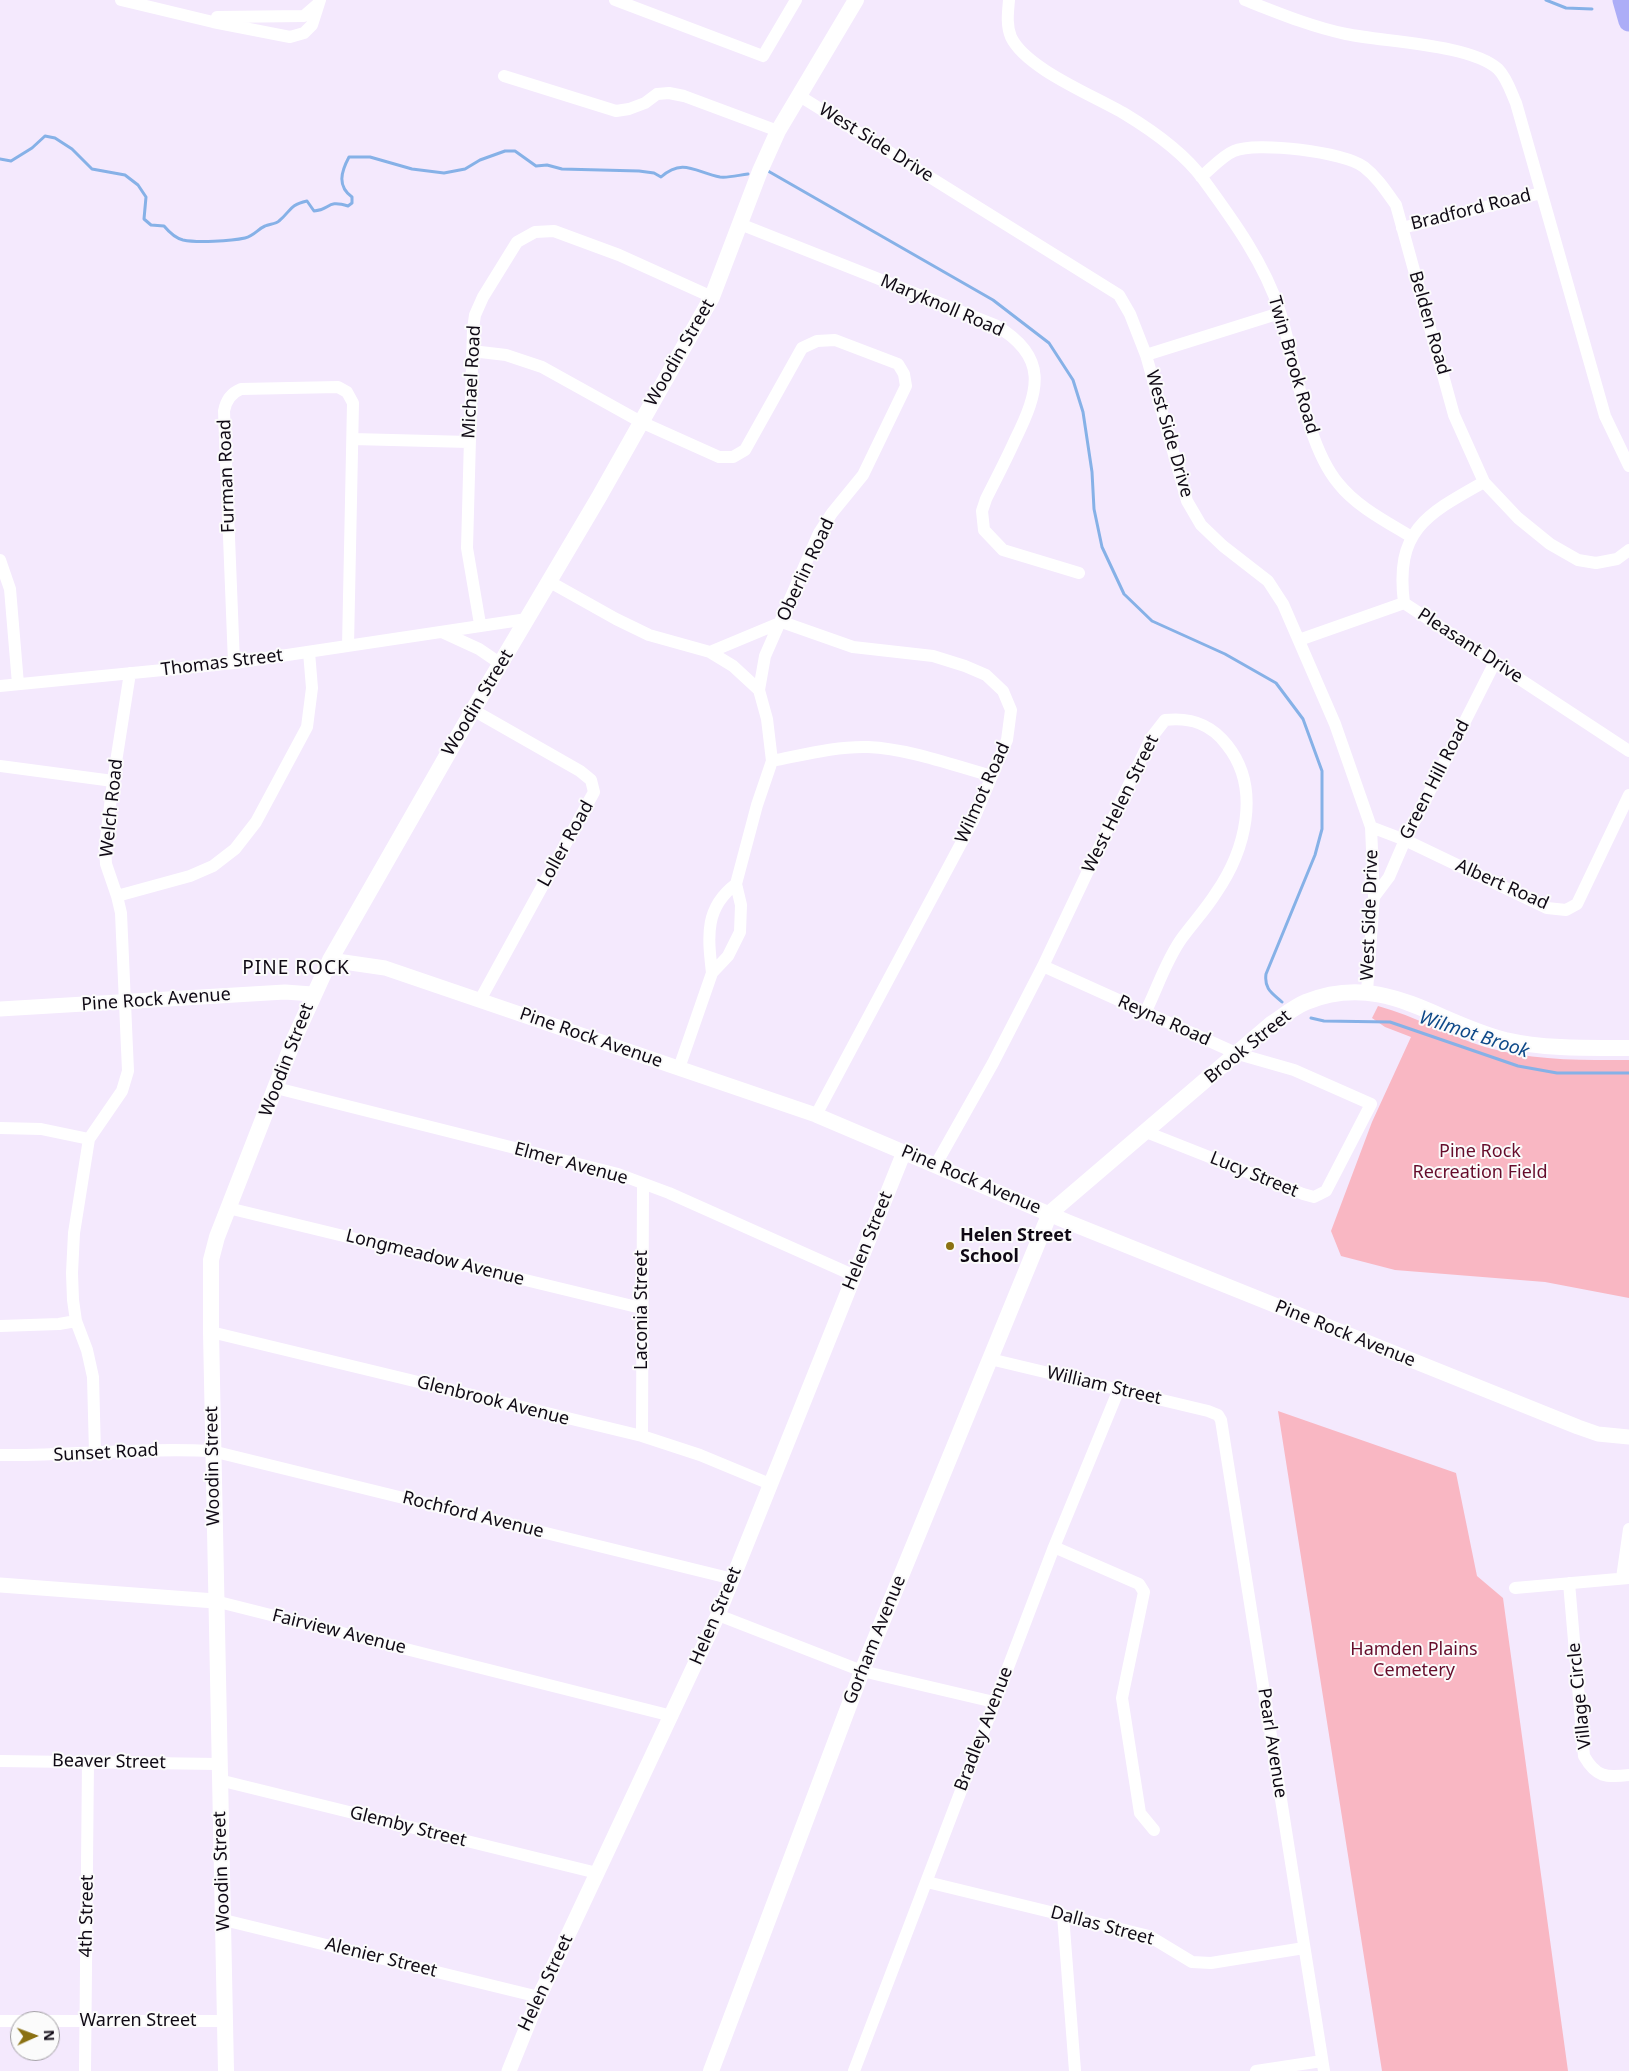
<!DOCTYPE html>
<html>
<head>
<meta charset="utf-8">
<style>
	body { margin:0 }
	#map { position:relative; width:1629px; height:2071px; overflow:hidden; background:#f4e9fd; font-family:"Noto Sans",sans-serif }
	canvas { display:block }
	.north { position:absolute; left:10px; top:2011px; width:50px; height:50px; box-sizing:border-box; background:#fbfbfb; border:1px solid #9d9a9f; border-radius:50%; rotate:88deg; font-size:14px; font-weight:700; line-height:20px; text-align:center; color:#0f0914 }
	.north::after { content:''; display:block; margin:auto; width:18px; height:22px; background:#8b7113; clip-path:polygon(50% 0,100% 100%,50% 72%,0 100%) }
</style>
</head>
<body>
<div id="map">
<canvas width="1629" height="2071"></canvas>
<div class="north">N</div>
</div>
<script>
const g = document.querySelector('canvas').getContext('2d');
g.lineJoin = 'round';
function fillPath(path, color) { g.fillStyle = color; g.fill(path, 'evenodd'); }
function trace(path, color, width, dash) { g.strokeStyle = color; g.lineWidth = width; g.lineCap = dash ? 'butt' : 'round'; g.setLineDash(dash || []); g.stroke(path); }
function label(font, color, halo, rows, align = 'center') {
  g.font = font + ' "Noto Sans",sans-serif'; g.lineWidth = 4; g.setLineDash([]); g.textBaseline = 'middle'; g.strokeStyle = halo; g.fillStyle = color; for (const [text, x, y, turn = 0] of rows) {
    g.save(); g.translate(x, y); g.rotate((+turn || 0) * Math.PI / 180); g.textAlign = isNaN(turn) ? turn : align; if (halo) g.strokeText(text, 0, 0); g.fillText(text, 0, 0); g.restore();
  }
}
const green = new Path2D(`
	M 1378,1006 C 1415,1016 1449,1036 1485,1047 C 1533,1061 1580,1060 1629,1060 L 1629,1298 L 1545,1282 L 1395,1270 L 1341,1256 L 1331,1231 L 1372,1122 L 1411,1037 L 1385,1027 L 1372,1018 Z
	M 1278,1411 L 1456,1473 L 1477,1576 L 1503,1598 L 1568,2071 L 1382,2071 Z`);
const stream = new Path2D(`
	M 1546,0 L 1566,8 L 1592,9
	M 0,159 L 11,161 L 32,148 L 45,136 L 55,138 L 72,149 L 92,169 L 125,175 L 138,185 L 146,197 L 144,219 L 151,225 L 164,226 C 169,232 175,238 183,240 C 197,243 231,241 245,238 C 254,236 258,229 265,226 C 269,224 276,224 279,221 C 291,211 289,205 307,201 L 314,211 C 331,210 326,199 348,206 L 352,203 L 352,197 C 337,186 341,172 349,157 L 370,157 L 412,169 L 444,173 L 465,169 L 480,160 L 505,151 L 515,151 L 536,166 L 547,165 L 562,169 L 639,171 L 654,173 L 661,177 C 683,157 697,173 720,177 C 729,178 739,175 748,174
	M 768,171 L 993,300 L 1049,343 L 1073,380 L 1083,412 L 1092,472 L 1094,509 L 1102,547 L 1124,594 L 1152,621 L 1225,654 L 1276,683 L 1303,719 L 1322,771 L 1322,829 L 1315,855 L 1266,974 C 1264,989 1272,993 1282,1002
	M 1311,1018 L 1324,1021 L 1390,1022 L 1518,1066 L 1557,1073 L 1629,1073`);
const minor = new Path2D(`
	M 121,0 L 213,22 L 290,37 L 304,33 L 312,25 L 320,0
	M 615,0 L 763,56 L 796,0
	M 1009,0 C 1008,12 1006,25 1011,37 C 1026,69 1095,96 1125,114 C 1153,131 1184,153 1203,179 C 1233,220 1265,264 1280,312 C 1296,362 1305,443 1338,483 C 1356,506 1385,521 1410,536
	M 1245,0 C 1278,13 1312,27 1346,34 C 1384,42 1470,44 1498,69 C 1507,78 1511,92 1516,103 L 1605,416 L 1629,466
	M 217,17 L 304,16 L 319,3
	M 504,76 L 616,111 L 629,109 L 645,103 L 657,94 L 669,93 L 684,96 L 778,131
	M 798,95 L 1119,295 L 1130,314 L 1146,355 L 1187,501 L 1201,525 L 1223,546 L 1268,581 L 1283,604 L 1335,724 L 1371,827 L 1374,897 L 1367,991
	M 1201,177 C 1211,169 1222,156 1234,151 C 1256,141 1345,152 1364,167 C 1377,177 1386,191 1396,205 L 1454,415 L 1484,482 L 1518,518 L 1550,544 L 1578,560 L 1596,563 L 1617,559 L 1629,550
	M 740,224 L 995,325 C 1050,357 1039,391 1015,440 C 1006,460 996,479 986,499 L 982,511 L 984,530 L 1003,550 L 1079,573
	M 1402,228 L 1541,193
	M 472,351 L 506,355 L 542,367 L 641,422 L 719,457 L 733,457 L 745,450 L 802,348 L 817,341 L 835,340 L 898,364 L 904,374 L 906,386 L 863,475 L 832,513 L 819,533 L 765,656 L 759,690 L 767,719 L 772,761 L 757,805 L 736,884 L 741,905 L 740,932 L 728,956 L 712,973 L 679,1068
	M 1146,355 L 1280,313
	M 353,439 L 469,442
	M 0,560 L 10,589 L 18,684
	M 550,582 L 616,619 L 649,635 L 710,652 L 733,666 L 759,690
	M 1404,603 C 1395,531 1425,515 1484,482
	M 480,624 L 467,548 L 473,329 L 475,315 L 483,297 L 517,242 L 535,232 L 554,231 L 619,255 L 712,297
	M 442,632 L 479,649 L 501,664
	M 1299,640 L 1404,603 L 1629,751
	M 710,652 L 782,622 L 853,647 L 933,656 L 965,666 L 986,675 L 1003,691 L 1011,710 L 1007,740 L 973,821 L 816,1115
	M 234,663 L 224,411 C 226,400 231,393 241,389 L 338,387 L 347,392 L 353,403 L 348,646
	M 0,686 L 234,663 L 527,619
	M 473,710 L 580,771 L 591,780 L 594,792 L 480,1000
	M 772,761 C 803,755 836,746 868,747 C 910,749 952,765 992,776
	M 0,766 L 113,781
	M 1371,827 L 1405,840 L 1547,908 L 1566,910 L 1577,904 L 1629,795
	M 117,896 L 190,876 L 213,866 L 235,849 L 256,822 L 307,727 L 312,688 L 309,652
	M 1374,897 L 1389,877 L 1405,840 L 1495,662
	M 1043,966 L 1238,1054 L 1294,1070 L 1371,1104 L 1326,1191 L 1314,1197 L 1303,1194 L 1146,1132
	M 712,973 C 708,937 704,908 736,884
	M 276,1088 L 618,1174 L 669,1193 L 855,1276
	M 0,1128 L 41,1129 L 89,1139
	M 935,1166 L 993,1063 L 1043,966 L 1151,738 L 1165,720 C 1191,717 1211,724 1227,745 C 1262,789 1245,851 1216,893 C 1206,909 1193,923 1182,938 C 1166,960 1157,989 1145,1013
	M 228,1208 L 641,1308
	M 0,1326 L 59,1324 L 76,1321
	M 211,1332 L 642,1436 L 700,1455 L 770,1484
	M 990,1359 L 1208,1411 L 1218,1415 L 1221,1420 L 1324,2071
	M 642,1436 L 643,1184
	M 95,1453 L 93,1377 L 87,1350 L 76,1321 L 73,1300 L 72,1273 L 74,1233 L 89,1139 L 122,1091 L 128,1071 L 121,913 L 117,896 L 106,864 L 105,847 L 113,781 L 130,673
	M 0,1455 C 71,1456 142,1447 212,1451 L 733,1579
	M 1054,1547 L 1139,1584 L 1144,1592 L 1122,1698 L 1140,1813 L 1154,1830
	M 1622,1578 L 1629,1529
	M 1569,1583 L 1584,1756 C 1596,1777 1606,1778 1629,1775
	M 1515,1588 L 1629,1578
	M 215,1601 L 672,1716
	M 718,1615 L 862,1671 L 994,1702
	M 0,1761 L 219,1764
	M 219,1780 L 597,1873
	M 927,1882 L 1149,1936 L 1192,1962 L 1211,1963 L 1304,1948
	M 1063,1915 L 1075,2071
	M 224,1920 L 539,1997
	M 0,2021 L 23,2021
	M 50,2021 L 225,2021
	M 85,2071 L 88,1761
	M 854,2071 L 1054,1547 L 1119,1389
	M 1256,2071 L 1322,2061`);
const tertiary = new Path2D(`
	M 330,960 L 385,968 L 816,1115 L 1068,1222 L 1578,1427 L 1598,1434 L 1629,1437
	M 0,1009 L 285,992 L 312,994
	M 0,1585 L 215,1601
	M 509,2071 L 539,1997 L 718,1615 L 904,1152`);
const secondary = new Path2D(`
	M 226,2071 L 211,1332 L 211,1260 L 217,1237 L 295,1037 L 330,960 L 473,710 L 599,497 L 712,297 L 760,171 L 778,131 L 856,0
	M 711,2071 L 862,1671 L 1050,1213 L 1271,1024 C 1282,1017 1294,1007 1306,1002 C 1383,971 1434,1022 1505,1040 C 1545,1049 1587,1048 1629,1048`);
const motorway = new Path2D(`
	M 1623,0 L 1629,21`);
const markers = [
	[950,1246,5,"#8b7113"]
];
const streetNames = [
	["West Side Drive",876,143,32],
	["Bradford Road",1471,210,-14],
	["Maryknoll Road",942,306,23],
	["Belden Road",1429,323,74],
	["Woodin Street",680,353,-60],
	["Twin Brook Road",1293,365,74],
	["Michael Road",472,382,-87],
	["West Side Drive",1169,434,74],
	["Furman Road",227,476,-92],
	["Oberlin Road",806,570,-65],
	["Pleasant Drive",1470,646,33],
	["Thomas Street",222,663,-7],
	["Woodin Street",478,703,-59],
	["Green Hill Road",1435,780,-63],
	["Wilmot Road",983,793,-66],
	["West Helen Street",1121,804,-64],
	["Welch Road",112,808,-84],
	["Loller Road",566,844,-61],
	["Albert Road",1502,885,24],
	["West Side Drive",1370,915,-88],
	["Pine Rock Avenue",156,1000,-4],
	["Reyna Road",1164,1021,24],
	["Pine Rock Avenue",591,1038,19],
	["Brook Street",1248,1047,-39],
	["Woodin Street",287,1060,-69],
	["Elmer Avenue",571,1164,15],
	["Lucy Street",1254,1175,22],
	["Pine Rock Avenue",971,1180,23],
	["Helen Street",868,1241,-68],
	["Longmeadow Avenue",435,1258,14],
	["Laconia Street",642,1310,-90],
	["Pine Rock Avenue",1345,1334,22],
	["William Street",1104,1386,13],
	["Glenbrook Avenue",493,1401,14],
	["Sunset Road",106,1453,-3],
	["Woodin Street",213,1466,-91],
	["Rochford Avenue",473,1515,14],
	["Helen Street",716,1616,-67],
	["Fairview Avenue",339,1632,14],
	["Gorham Avenue",875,1640,-68],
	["Village Circle",1580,1696,-96],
	["Bradley Avenue",984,1729,-69],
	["Pearl Avenue",1272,1743,81],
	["Beaver Street",109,1762,1],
	["Glemby Street",408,1827,14],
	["Woodin Street",222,1871,-92],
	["4th Street",87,1916,-89],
	["Dallas Street",1102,1926,15],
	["Alenier Street",381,1958,14],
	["Helen Street",546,1983,-65],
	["Warren Street",138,2021]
];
const parkNames = [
	["Pine Rock",1480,1152],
	["Recreation Field",1480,1173],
	["Hamden Plains",1414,1650],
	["Cemetery",1414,1671]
];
const poiNames = [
	["Helen Street",960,1236],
	["School",960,1257]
];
const neighbourhoodNames = [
	["PINE ROCK",296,969]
];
const waterNames = [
	["Wilmot Brook",1474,1035,18]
];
fillPath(green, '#f9b7c3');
trace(stream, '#86b1e7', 3);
trace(minor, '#fff', 12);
trace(tertiary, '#fff', 15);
trace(secondary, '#fff', 16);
trace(motorway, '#acadf7', 21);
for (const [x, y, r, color] of markers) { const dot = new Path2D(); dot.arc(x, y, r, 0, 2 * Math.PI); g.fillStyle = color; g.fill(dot); trace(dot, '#fbfbfb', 2); }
label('18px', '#0f0914', '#fbfbfb', streetNames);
label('18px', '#650c2b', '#fbfbfb', parkNames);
label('bold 18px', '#0f0914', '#fbfbfb', poiNames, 'left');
g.letterSpacing = '1px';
label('19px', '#0f0914', '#fbfbfb', neighbourhoodNames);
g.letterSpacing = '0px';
label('italic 19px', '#0d4888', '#fbfbfb', waterNames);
</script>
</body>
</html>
